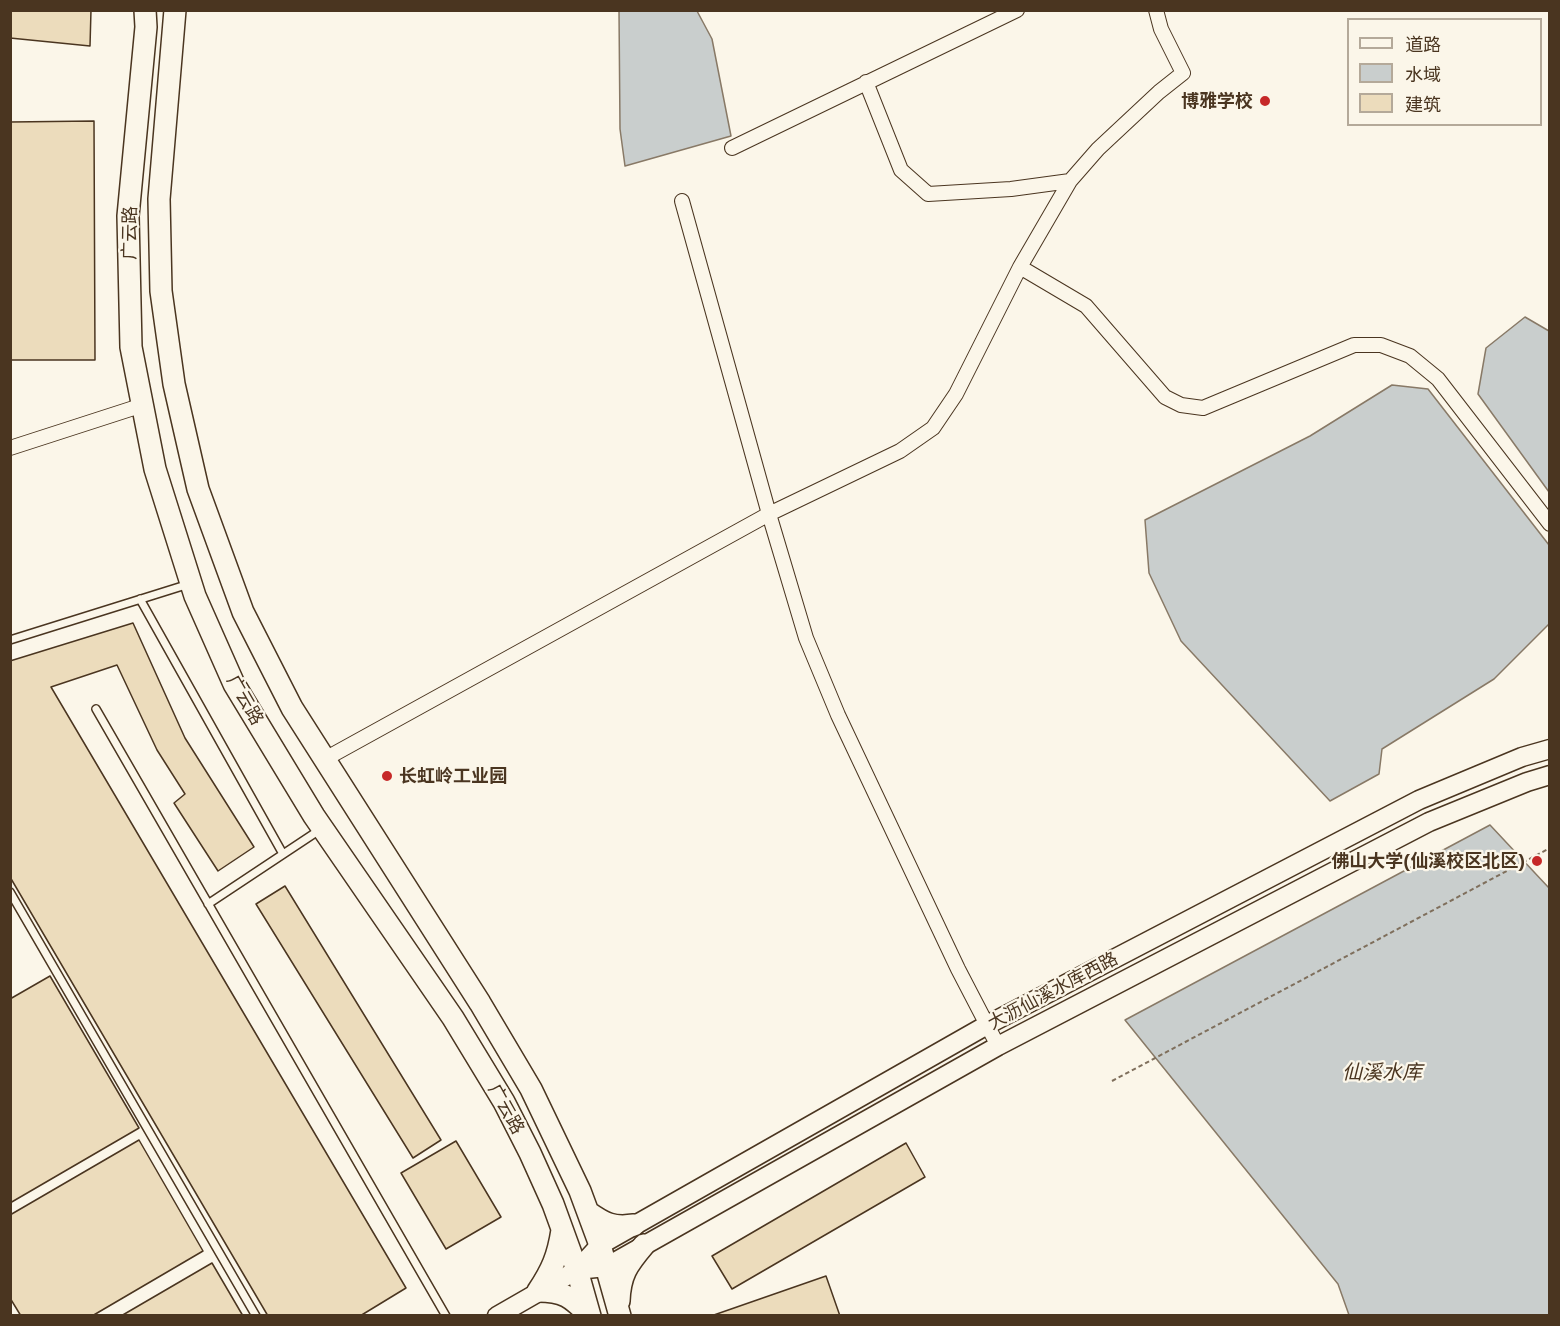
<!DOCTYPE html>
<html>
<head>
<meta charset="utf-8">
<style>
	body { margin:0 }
	#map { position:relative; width:1560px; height:1326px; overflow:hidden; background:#fbf6e9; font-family:"Golos Text","Noto Sans SC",sans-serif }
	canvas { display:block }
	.frame { position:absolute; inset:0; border:12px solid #4a3520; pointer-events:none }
	.legend { position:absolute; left:1347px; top:18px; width:195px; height:108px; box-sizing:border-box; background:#fbf6e9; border:2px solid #b4a999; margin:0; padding:8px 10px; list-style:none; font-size:18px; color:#4a3520 }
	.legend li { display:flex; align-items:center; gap:12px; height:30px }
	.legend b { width:30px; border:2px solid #b4a999 }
</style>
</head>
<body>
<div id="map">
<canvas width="1560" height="1326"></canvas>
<div class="frame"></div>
<ul class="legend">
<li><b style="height:8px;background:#fbf6e9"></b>道路</li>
<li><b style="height:16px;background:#c9cecd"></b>水域</li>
<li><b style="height:16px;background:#ecdcbc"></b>建筑</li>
</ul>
</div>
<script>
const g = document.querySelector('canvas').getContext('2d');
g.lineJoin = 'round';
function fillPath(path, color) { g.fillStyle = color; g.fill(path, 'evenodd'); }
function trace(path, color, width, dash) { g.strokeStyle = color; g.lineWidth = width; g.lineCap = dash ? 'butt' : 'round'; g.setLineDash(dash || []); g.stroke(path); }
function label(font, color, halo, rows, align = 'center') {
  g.font = font + ' "Golos Text","Noto Sans SC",sans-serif'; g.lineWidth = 4.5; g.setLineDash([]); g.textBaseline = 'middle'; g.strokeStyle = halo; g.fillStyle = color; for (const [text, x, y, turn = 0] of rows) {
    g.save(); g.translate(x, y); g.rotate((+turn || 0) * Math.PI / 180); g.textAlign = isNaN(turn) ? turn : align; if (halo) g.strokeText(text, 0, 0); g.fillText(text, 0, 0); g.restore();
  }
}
const water = new Path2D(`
	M 619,11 L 697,11 L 712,39 L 731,136 L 625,166 L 620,129 Z
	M 1525,317 L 1549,331 L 1549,492 L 1478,394 L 1486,348 Z
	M 1392,385 L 1428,389 L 1549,545 L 1549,624 L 1494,679 L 1382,749 L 1379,774 L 1330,801 L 1181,641 L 1149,573 L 1145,520 L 1310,436 Z
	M 1490,825 L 1549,888 L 1549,1315 L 1349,1315 L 1338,1284 L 1125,1020 Z`);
const building = new Path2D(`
	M 10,10 L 91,10 L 90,46 L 10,38 Z
	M 94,121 L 95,360 L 10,360 L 10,122 Z
	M 133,623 L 185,738 L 254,847 L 218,871 L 174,803 L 185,794 L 157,750 L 117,665 L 51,687 L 406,1288 L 360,1316 L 268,1316 L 10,877 L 10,661 Z
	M 285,886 L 441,1140 L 413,1158 L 256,904 Z
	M 50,976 L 139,1128 L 10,1203 L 10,999 Z
	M 139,1140 L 203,1251 L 92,1316 L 21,1316 L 10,1298 L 10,1215 Z
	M 456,1141 L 501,1217 L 446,1249 L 401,1173 Z
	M 906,1143 L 925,1177 L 732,1289 L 712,1256 Z
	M 212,1263 L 243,1316 L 121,1316 Z
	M 826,1276 L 840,1316 L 711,1316 Z`);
const path = new Path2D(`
	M 1112,1081 L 1550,848`);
const lane = new Path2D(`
	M 140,599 L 283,854
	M 10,640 L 189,584
	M 96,709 L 446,1316
	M 10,892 L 256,1316
	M 208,904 L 321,829`);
const street = new Path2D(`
	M 866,82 L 901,170 L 928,194 L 1011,189 L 1070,181
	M 732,148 L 1017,10
	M 682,201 L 769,514 L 806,638 L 838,715 L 958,969 L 998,1046
	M 1020,267 L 1086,306 L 1165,397 L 1181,405 L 1203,408 L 1354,345 L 1381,345 L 1410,356 L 1438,379 L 1550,524
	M 10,448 L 143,405
	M 325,759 L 769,514 L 900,451 L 933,428 L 956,394 L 1020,267 L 1070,181 L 1098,149 L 1159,92 L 1183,73 L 1161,29 L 1156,10`);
const secondary = new Path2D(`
	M 577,1270 L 600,1245 L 987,1025 L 1419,800 L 1522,757 L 1550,749
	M 497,1316 L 577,1270 L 606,1267 L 998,1046 L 1429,822 L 1527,782 L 1550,775`);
const primary = new Path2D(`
	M 145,10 L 146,27 L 128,216 L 131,347 L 155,469 L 195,596 L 234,684 L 314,816 L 453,1018 L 504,1102 L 530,1153 L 553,1204 L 577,1270 L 590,1316
	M 175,10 L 159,199 L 161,291 L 174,384 L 198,489 L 243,612 L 292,708 L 480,1003 L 531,1089 L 580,1191 L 600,1245 L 620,1316
	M 588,1212 C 605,1224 613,1228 634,1225
	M 538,1291 C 552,1270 558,1256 562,1230
	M 538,1291 C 564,1291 571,1297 589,1315
	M 619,1301 C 620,1275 627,1265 644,1245`);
const markers = [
	[1265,101,6,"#c62828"],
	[387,776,6,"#c62828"],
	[1537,861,6,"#c62828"]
];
const poiNames = [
	["博雅学校",1253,101],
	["长虹岭工业园",399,776,"left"],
	["佛山大学(仙溪校区北区)",1525,861]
];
const streetNames = [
	["广云路",130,233,-89],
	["广云路",245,700,60],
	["大沥仙溪水库西路",1053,991,-28],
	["广云路",506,1109,61]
];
const waterNames = [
	["仙溪水库",1382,1073]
];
fillPath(water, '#c9cecd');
trace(water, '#887966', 1.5);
fillPath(building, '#ecdcbc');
trace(building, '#4a3520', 1.5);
trace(lane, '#4a3520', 10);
trace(street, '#4a3520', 16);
trace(secondary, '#4a3520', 21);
trace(primary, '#4a3520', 24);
trace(path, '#7f6f5c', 2, [4.5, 3]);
trace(lane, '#fbf6e9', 7);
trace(street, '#fbf6e9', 14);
trace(secondary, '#fbf6e9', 18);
trace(primary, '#fbf6e9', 21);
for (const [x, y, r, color] of markers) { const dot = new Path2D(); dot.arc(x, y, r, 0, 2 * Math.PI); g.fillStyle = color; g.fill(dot); trace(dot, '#fbf6e9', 2); }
label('bold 18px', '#4a3520', '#fbf6e9', poiNames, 'right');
label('18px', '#4a3520', '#fbf6e9', streetNames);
label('italic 20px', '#4a3520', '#fbf6e9', waterNames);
</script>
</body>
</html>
